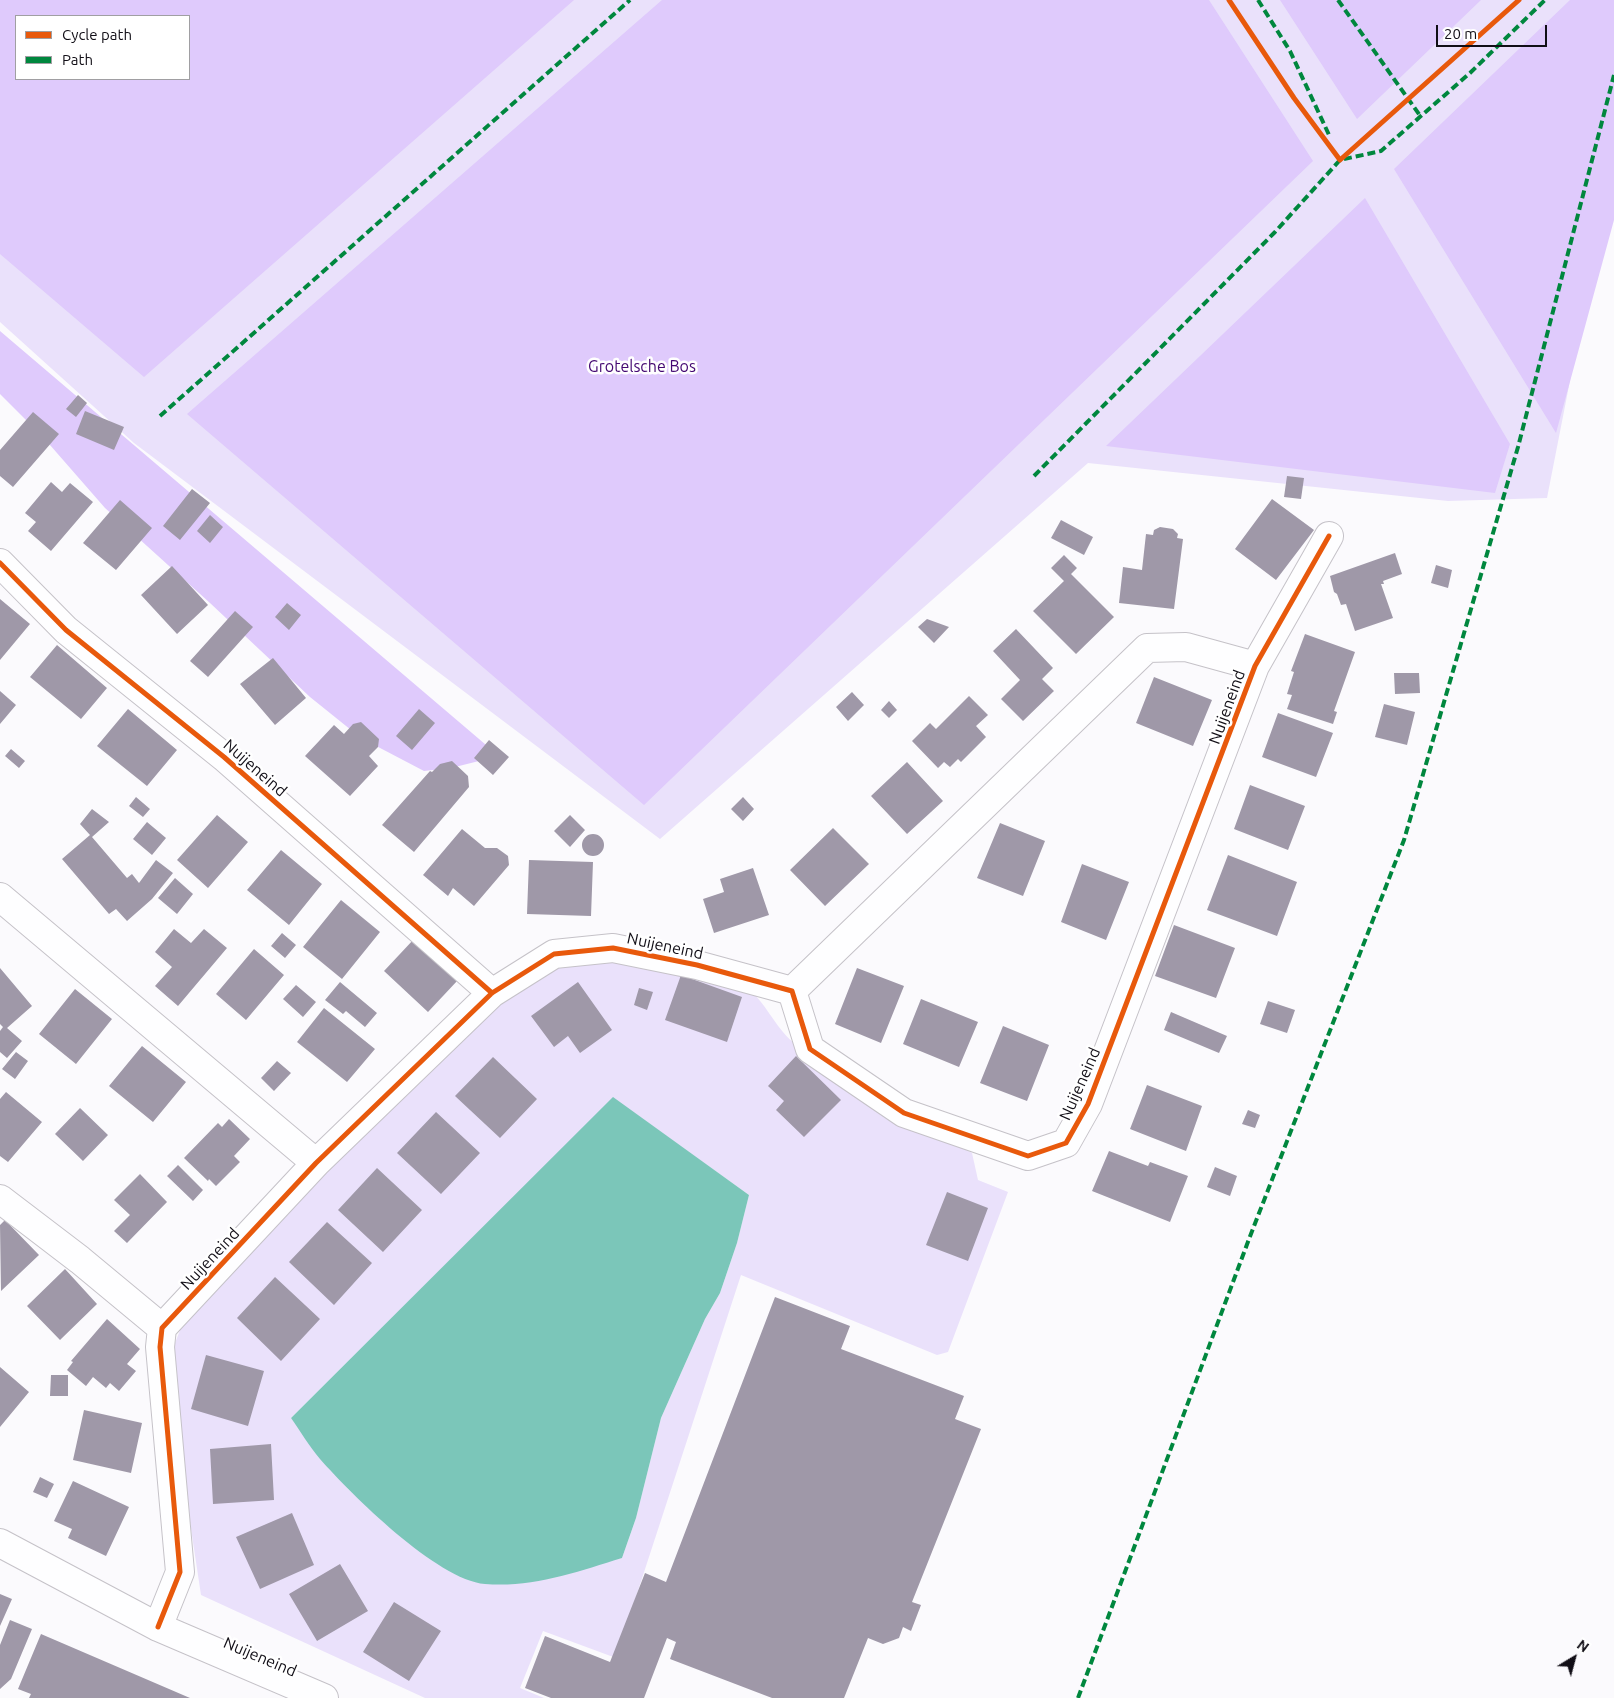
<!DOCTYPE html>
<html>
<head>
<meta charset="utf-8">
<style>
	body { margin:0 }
	#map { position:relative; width:1614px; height:1698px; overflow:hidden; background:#fbfafd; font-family:Ubuntu,sans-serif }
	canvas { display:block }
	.legend { position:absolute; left:15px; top:15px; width:175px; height:65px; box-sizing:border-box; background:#fff; border:1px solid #a09fa2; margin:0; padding:6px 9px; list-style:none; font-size:15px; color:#110e16 }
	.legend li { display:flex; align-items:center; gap:10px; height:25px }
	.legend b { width:25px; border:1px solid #a09fa2 }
	.north { position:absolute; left:1549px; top:1633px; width:50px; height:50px; -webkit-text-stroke:4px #fff; paint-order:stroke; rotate:37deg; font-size:14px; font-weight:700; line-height:20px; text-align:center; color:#110e16 }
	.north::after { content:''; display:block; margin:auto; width:18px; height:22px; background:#110e16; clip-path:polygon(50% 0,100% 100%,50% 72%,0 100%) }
	.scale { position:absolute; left:1436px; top:25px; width:111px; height:22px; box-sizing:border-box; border:2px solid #110e16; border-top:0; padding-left:6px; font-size:15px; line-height:18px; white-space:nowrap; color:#110e16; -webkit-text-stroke:4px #fff; paint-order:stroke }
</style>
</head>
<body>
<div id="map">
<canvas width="1614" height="1698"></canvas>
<ul class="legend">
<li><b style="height:6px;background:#e8590c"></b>Cycle path</li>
<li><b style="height:6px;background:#00873e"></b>Path</li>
</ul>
<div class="north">N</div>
<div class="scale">20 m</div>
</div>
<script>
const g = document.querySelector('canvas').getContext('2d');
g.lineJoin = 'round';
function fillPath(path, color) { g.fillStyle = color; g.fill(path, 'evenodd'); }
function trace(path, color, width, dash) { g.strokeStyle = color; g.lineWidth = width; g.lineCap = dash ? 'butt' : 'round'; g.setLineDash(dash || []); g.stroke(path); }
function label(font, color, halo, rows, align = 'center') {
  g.font = font + ' Ubuntu,sans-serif'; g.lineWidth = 5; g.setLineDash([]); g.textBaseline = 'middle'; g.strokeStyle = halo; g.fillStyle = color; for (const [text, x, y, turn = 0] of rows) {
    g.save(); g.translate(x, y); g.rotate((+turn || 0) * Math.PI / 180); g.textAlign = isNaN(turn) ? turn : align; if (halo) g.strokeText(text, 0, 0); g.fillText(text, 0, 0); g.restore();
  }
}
const green = new Path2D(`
	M 0,0 L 1614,0 L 1614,156 L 1547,498 L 1448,501 L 1088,463 L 660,839 L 134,443 L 0,322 ZM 16,16 L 189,16 L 189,79 L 16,79 Z
	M 589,956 L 746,987 C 766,1002 774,1026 793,1042 C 845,1090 910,1121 972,1153 L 978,1180 L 1008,1192 L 948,1352 L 937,1355 L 741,1275 L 616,1658 L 543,1631 L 520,1688 L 544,1698 L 425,1698 L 201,1595 L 169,1383 L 175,1343 L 188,1310 L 506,984 ZM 613,1098 L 749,1195 L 737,1243 L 720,1293 L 705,1319 L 661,1418 L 636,1518 L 622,1558 L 459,1576 L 406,1540 L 348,1489 L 291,1418 Z`);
const forest = new Path2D(`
	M 0,0 L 574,0 L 144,377 L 0,254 ZM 16,16 L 189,16 L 189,79 L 16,79 Z
	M 662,0 L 1209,0 L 1313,161 L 644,805 L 187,414 Z
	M 1280,0 L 1481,0 L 1357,119 Z
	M 1570,0 L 1614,0 L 1614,220 L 1556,433 L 1394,169 Z
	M 1365,198 L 1510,444 L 1495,493 L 1106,446 Z
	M 0,331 L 499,756 L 451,768 L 424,771 L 361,738 L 310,697 L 210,603 L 105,508 L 43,437 L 0,394 Z`);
const water = new Path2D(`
	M 613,1097 L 749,1195 L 737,1243 L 720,1293 L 705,1319 L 661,1418 L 636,1518 L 622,1558 C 577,1572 532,1588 485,1584 C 437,1580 351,1494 320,1459 C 309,1446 301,1432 291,1418 Z`);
const building = new Path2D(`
	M 78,395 L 87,403 L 76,417 L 66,409 Z
	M 85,411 L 124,427 L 114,450 L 76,434 Z
	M 33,412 L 59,434 L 13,487 L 0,476 L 0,450 Z
	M 1287,476 L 1304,478 L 1301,499 L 1284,497 Z
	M 51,482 L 62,492 L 70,483 L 93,502 L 51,551 L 28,531 L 36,522 L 25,513 Z
	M 192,489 L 210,503 L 180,540 L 163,526 Z
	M 1272,499 L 1314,530 L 1276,580 L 1235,549 Z
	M 120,500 L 152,528 L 116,570 L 83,543 Z
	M 210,515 L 223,527 L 210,543 L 197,531 Z
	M 1061,520 L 1093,537 L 1084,555 L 1051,538 Z
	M 1160,527 L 1173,529 L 1178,534 L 1177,538 L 1183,539 L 1174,609 L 1119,603 L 1123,567 L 1142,570 L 1146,534 L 1153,535 L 1154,530 Z
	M 1395,553 L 1402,574 L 1383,581 L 1384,584 L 1381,584 L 1393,618 L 1355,631 L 1346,604 L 1341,605 L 1337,594 L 1334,592 L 1330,576 Z
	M 1064,555 L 1077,568 L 1071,574 L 1114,617 L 1076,654 L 1033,611 L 1064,581 L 1051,568 Z
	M 1436,565 L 1452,570 L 1448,588 L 1431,583 Z
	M 172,566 L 208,605 L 177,634 L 141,595 Z
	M 0,599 L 30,624 L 0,660 Z
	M 287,603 L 301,615 L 289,630 L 275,617 Z
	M 235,611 L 253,627 L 208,677 L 190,661 Z
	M 927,619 L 949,627 L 934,643 L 918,627 Z
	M 1016,629 L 1053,668 L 1042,679 L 1054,691 L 1023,721 L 1001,699 L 1020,680 L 993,651 Z
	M 1305,634 L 1355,652 L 1334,711 L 1337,712 L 1333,724 L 1287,709 L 1292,695 L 1287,694 L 1294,672 L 1291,671 Z
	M 57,645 L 107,688 L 81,719 L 30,677 Z
	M 273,658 L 306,698 L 275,725 L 240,684 Z
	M 1394,673 L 1419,673 L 1420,693 L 1395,694 Z
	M 1154,677 L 1212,700 L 1193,746 L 1136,723 Z
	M 0,691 L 16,705 L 0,724 Z
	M 852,692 L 864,705 L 848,721 L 836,707 Z
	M 969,696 L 988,715 L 976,726 L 986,737 L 961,762 L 958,759 L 950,767 L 944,762 L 938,768 L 912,741 L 930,723 L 936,729 Z
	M 889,701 L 897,710 L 889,718 L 881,710 Z
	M 1384,704 L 1415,712 L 1407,745 L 1375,737 Z
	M 128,709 L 177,750 L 147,786 L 97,746 Z
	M 419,709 L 435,723 L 412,750 L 396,736 Z
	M 1278,713 L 1333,733 L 1316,777 L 1262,757 Z
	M 361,722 L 379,739 L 378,747 L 369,756 L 378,766 L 350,796 L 305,756 L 334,725 L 344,734 L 353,724 Z
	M 489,740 L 509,757 L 493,775 L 474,758 Z
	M 11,749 L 25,761 L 19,768 L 5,756 Z
	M 452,761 L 468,776 L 469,787 L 414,852 L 382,825 L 430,771 L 432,772 L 440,764 Z
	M 907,762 L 943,801 L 907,834 L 871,796 Z
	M 1250,785 L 1305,806 L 1288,850 L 1234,829 Z
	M 136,797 L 150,809 L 143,817 L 129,806 Z
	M 743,797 L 754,809 L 743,821 L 731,809 Z
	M 92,809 L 109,822 L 92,837 L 127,878 L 132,874 L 139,883 L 156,860 L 173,873 L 152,899 L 127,921 L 116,909 L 109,914 L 62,859 L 90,835 L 80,824 Z
	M 217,815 L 248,842 L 208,888 L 177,860 Z
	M 570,815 L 585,830 L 570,847 L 554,831 Z
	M 147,822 L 166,838 L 152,855 L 133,839 Z
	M 1000,823 L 1045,841 L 1023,896 L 977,878 Z
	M 833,828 L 869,864 L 825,906 L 790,870 Z
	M 462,829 L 485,848 L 497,848 L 508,856 L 509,865 L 474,906 L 453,888 L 448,896 L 423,875 Z
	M582 845a11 11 0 1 1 22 0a11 11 0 1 1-22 0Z
	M 281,850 L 322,884 L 289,925 L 247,890 Z
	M 1228,855 L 1297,882 L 1277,936 L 1207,910 Z
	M 529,860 L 593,862 L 591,916 L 527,914 Z
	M 1082,864 L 1129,882 L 1106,940 L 1061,922 Z
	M 753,868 L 769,915 L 714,933 L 703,899 L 724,892 L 720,879 Z
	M 175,878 L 193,894 L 177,914 L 158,898 Z
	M 341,900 L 380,932 L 342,979 L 303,947 Z
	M 1174,925 L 1235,948 L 1216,998 L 1155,976 Z
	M 174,929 L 191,943 L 204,929 L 227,948 L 178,1006 L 155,986 L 172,967 L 155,952 Z
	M 282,933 L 296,945 L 285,958 L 271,946 Z
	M 414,939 L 458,980 L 428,1012 L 384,971 Z
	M 254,949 L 284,975 L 246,1020 L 216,994 Z
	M 0,968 L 32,1006 L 7,1028 L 22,1041 L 7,1058 L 0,1052 L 0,1031 L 3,1027 L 0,1024 Z
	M 857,968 L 904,986 L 881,1043 L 835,1024 Z
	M 681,975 L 742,997 L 727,1042 L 665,1020 Z
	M 340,982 L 377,1013 L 365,1027 L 346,1011 L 343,1014 L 325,1000 Z
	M 578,982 L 612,1030 L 580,1053 L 568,1036 L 554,1047 L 531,1016 Z
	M 296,985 L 316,1002 L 303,1017 L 283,999 Z
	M 639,988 L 653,992 L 647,1010 L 634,1005 Z
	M 75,989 L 112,1019 L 76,1064 L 39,1034 Z
	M 921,999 L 978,1022 L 959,1067 L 903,1044 Z
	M 1268,1001 L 1295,1010 L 1287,1033 L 1260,1024 Z
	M 324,1008 L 375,1049 L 347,1082 L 297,1042 Z
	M 1171,1012 L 1227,1036 L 1219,1053 L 1164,1030 Z
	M 1003,1026 L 1049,1045 L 1027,1101 L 980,1083 Z
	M 142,1046 L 186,1082 L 153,1122 L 109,1086 Z
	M 16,1052 L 28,1061 L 15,1079 L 2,1069 Z
	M 796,1056 L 841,1100 L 804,1137 L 776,1110 L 784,1101 L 768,1086 Z
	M 493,1057 L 537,1099 L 500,1138 L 455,1096 Z
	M 277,1061 L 291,1073 L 274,1091 L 261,1078 Z
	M 1147,1085 L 1202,1106 L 1186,1151 L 1130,1129 Z
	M 6,1092 L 42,1122 L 8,1162 L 0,1156 L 0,1099 Z
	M 80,1108 L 108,1135 L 83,1161 L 55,1134 Z
	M 1248,1110 L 1260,1115 L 1255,1128 L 1242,1124 Z
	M 436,1112 L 480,1153 L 441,1194 L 397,1153 Z
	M 229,1119 L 250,1139 L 234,1156 L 240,1162 L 216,1186 L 209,1179 L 208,1181 L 184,1158 L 218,1123 L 222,1127 Z
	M 1109,1151 L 1148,1166 L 1150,1162 L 1188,1176 L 1170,1222 L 1092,1191 Z
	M 178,1165 L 203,1190 L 193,1201 L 167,1176 Z
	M 1215,1167 L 1237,1176 L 1230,1196 L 1207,1187 Z
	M 377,1168 L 422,1210 L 383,1252 L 338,1210 Z
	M 140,1174 L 167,1202 L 127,1243 L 114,1231 L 130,1215 L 114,1200 Z
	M 947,1192 L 988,1208 L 968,1261 L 926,1245 Z
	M 5,1220 L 39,1255 L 1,1291 L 0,1225 Z
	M 327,1222 L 372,1263 L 334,1305 L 289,1262 Z
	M 65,1269 L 97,1304 L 60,1340 L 27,1306 Z
	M 275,1277 L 320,1319 L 281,1361 L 237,1318 Z
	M 775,1297 L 850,1326 L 841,1349 L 964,1396 L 955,1419 L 981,1429 L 912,1602 L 921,1605 L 911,1631 L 903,1627 L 899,1638 L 883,1644 L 868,1638 L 844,1698 L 772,1698 L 670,1659 L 676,1642 L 667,1638 L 644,1698 L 551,1698 L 525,1688 L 545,1636 L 610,1662 L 645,1573 L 666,1582 Z
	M 107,1319 L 140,1349 L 127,1364 L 136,1371 L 119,1391 L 110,1383 L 106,1388 L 93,1377 L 86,1386 L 67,1370 L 73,1362 L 71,1361 Z
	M 206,1355 L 264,1371 L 248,1426 L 191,1409 Z
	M 0,1367 L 29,1392 L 0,1427 Z
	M 51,1375 L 68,1375 L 68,1396 L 50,1396 Z
	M 84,1410 L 142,1423 L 131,1473 L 73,1460 Z
	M 271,1444 L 274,1500 L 213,1504 L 210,1449 Z
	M 40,1477 L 54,1484 L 47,1498 L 33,1492 Z
	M 73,1481 L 129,1507 L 106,1556 L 68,1538 L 72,1529 L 54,1521 Z
	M 292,1513 L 314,1565 L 260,1589 L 236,1537 Z
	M 340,1564 L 368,1611 L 317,1641 L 289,1594 Z
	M 0,1594 L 12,1599 L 0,1626 Z
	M 394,1602 L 441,1631 L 409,1681 L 363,1652 Z
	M 10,1620 L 32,1629 L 11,1679 L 0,1689 L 0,1645 Z
	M 41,1634 L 190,1698 L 29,1698 L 31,1694 L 18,1689 Z`);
const minor = new Path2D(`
	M 0,563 L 66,630 L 224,757 L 492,993
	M 0,897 L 316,1163
	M 792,991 L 810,1049 L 904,1113 L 1028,1156 L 1066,1143 L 1088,1104 L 1255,666 L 1329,536
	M 792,991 L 1147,648 L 1186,647 L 1255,666
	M 0,1199 L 80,1260 L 162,1328
	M 0,1543 L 158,1627 L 324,1698
	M 158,1627 L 180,1572 L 160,1347 L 162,1328 L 316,1163 L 492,993 L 554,954 L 613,948 L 697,965 L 792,991`);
const quiet = new Path2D(`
	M 1258,0 L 1290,51 L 1330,137
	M 1338,0 L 1421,117
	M 160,416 L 630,0
	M 1034,476 L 1275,232 L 1340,160 L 1381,151 L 1470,73 L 1545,0
	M 1078,1698 L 1249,1239 L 1404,840 L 1518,447 L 1614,75`);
const cycleway = new Path2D(`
	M 1229,0 L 1294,98 L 1340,160 L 1519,0
	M 0,563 L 66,630 L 224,757 L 492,993
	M 158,1627 L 180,1572 L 160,1347 L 162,1328 L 316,1163 L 492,993 L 554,954 L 613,948 L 697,965 L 792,991 L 810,1049 L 904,1113 L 1028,1156 L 1066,1143 L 1088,1104 L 1255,666 L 1329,536`);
const parkNames = [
	["Grotelsche Bos",642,367]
];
const streetNames = [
	["Nuijeneind",1227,707,-70],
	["Nuijeneind",255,768,41],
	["Nuijeneind",665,946,12],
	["Nuijeneind",1080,1084,-66],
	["Nuijeneind",210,1259,-47],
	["Nuijeneind",260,1657,23]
];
fillPath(green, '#eae1fb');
fillPath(forest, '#dfcafc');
fillPath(water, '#7bc6b9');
fillPath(building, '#9f98a8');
trace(minor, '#c5c2c8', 30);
trace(minor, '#fefeff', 28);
trace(quiet, '#00873e', 4, [8, 4]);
trace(cycleway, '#e8590c', 5);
label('16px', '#440872', '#fff', parkNames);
label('16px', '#110e16', '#fff', streetNames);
</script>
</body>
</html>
